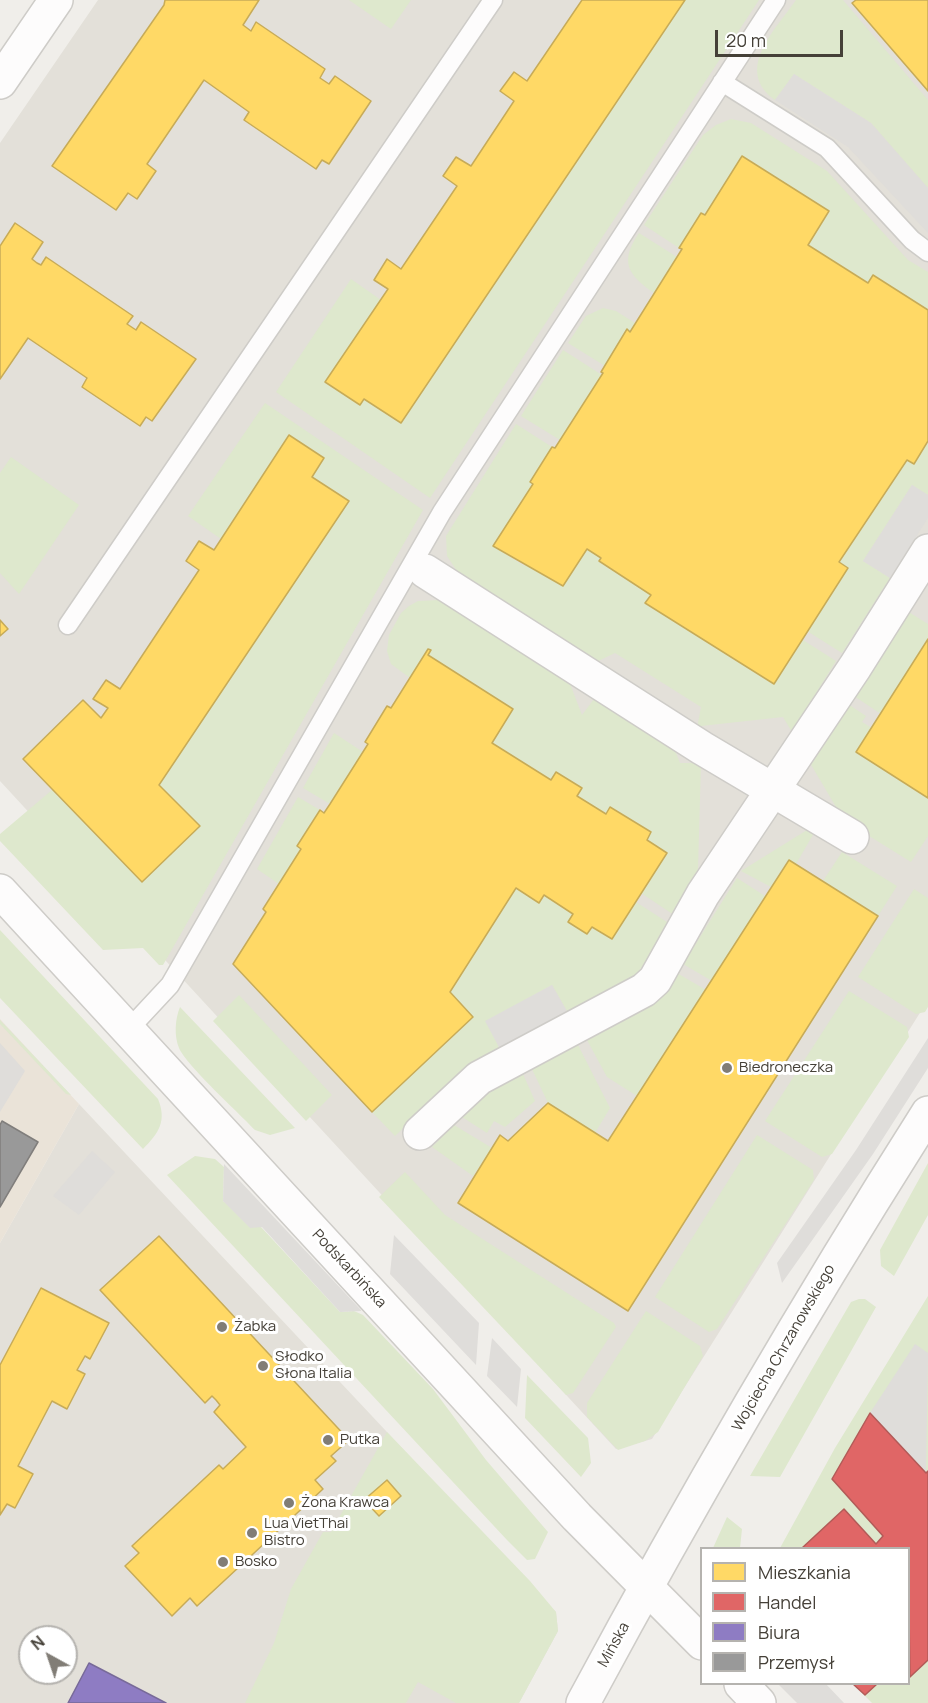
<!DOCTYPE html>
<html>
<head>
<meta charset="utf-8">
<style>
	body { margin:0 }
	#map { position:relative; width:928px; height:1703px; overflow:hidden; background:#f0eeea; font-family:Manrope,sans-serif }
	canvas { display:block }
	.legend { position:absolute; left:700px; top:1547px; width:210px; height:138px; box-sizing:border-box; background:#fff; border:2px solid #b5b3af; margin:0; padding:8px 10px; list-style:none; font-size:18px; color:#454038 }
	.legend li { display:flex; align-items:center; gap:12px; height:30px }
	.legend b { width:30px; border:2px solid #b5b3af }
	.north { position:absolute; left:18px; top:1625px; width:60px; height:60px; box-sizing:border-box; background:#fff; border:2px solid #b5b3af; border-radius:50%; rotate:320deg; font-size:16px; font-weight:700; line-height:24px; text-align:center; color:#454038 }
	.north::after { content:''; display:block; margin:auto; width:21px; height:27px; background:#817d76; clip-path:polygon(50% 0,100% 100%,50% 72%,0 100%) }
	.scale { position:absolute; left:715px; top:30px; width:128px; height:27px; box-sizing:border-box; border:3px solid #454038; border-top:0; padding-left:8px; font-size:18px; line-height:21px; white-space:nowrap; color:#454038; -webkit-text-stroke:4px #fff; paint-order:stroke }
</style>
</head>
<body>
<div id="map">
<canvas width="928" height="1703"></canvas>
<ul class="legend">
<li><b style="height:16px;background:#ffd966"></b>Mieszkania</li>
<li><b style="height:16px;background:#e06666"></b>Handel</li>
<li><b style="height:16px;background:#8e7cc3"></b>Biura</li>
<li><b style="height:16px;background:#999"></b>Przemysł</li>
</ul>
<div class="north">N</div>
<div class="scale">20 m</div>
</div>
<script>
const g = document.querySelector('canvas').getContext('2d');
g.lineJoin = 'round';
function fillPath(path, color) { g.fillStyle = color; g.fill(path, 'evenodd'); }
function trace(path, color, width, dash) { g.strokeStyle = color; g.lineWidth = width; g.lineCap = dash ? 'butt' : 'round'; g.setLineDash(dash || []); g.stroke(path); }
function label(font, color, halo, rows, align = 'center') {
  g.font = font + ' Manrope,sans-serif'; g.lineWidth = 6; g.setLineDash([]); g.textBaseline = 'middle'; g.strokeStyle = halo; g.fillStyle = color; for (const [text, x, y, turn = 0] of rows) {
    g.save(); g.translate(x, y); g.rotate((+turn || 0) * Math.PI / 180); g.textAlign = isNaN(turn) ? turn : align; if (halo) g.strokeText(text, 0, 0); g.fillText(text, 0, 0); g.restore();
  }
}
const residential = new Path2D(`
	M 98,0 L 928,0 L 928,1000 L 652,1439 L 616,1449 L 0,781 L 0,143 Z
	M 79,1104 L 556,1612 L 558,1631 L 519,1703 L 0,1703 L 0,1243 ZM 30,1637 L 66,1637 L 66,1673 L 30,1673 Z`);
const commercial = new Path2D(`
	M 0,1019 L 79,1104 L 0,1243 Z`);
const green = new Path2D(`
	M 349,0 L 411,0 L 391,29 Z
	M 685,0 L 759,0 L 430,498 L 276,392 L 351,279 L 381,300 L 325,382 L 359,405 L 364,399 L 401,423 Z
	M 796,0 L 843,0 L 928,100 L 928,188 L 871,123 L 794,74 L 775,100 C 733,70 776,29 796,0 Z
	M 731,119 L 751,123 L 827,171 L 908,260 L 928,272 L 928,310 L 873,275 L 868,283 L 808,245 L 829,211 L 742,156 L 705,215 L 701,213 L 679,248 L 644,225 L 703,135 L 716,125 Z
	M 639,233 L 677,257 L 654,293 C 628,275 619,262 639,233 Z
	M 603,308 L 616,311 L 635,323 L 630,332 L 626,330 L 605,366 L 568,343 L 586,316 Z
	M 563,350 L 602,375 L 560,440 L 521,416 Z
	M 265,403 L 423,510 L 163,965 L 159,965 L 143,948 L 103,950 L 0,841 L 0,834 L 52,790 L 142,882 L 200,826 L 159,785 L 349,501 L 312,477 L 289,435 L 221,539 L 188,516 Z
	M 516,424 L 552,447 L 530,481 L 533,484 L 494,546 L 524,566 L 526,563 L 587,549 L 601,558 L 599,562 L 651,595 L 646,603 L 773,684 L 803,640 L 836,661 L 792,732 L 783,717 L 701,726 L 701,730 L 697,728 L 701,707 L 615,653 L 594,663 L 463,580 L 447,556 L 446,536 Z
	M 928,441 L 928,495 L 912,485 L 863,561 L 890,578 L 842,653 L 807,631 L 848,568 L 839,562 L 907,460 L 914,464 Z
	M 11,457 L 79,505 L 19,594 L 0,573 L 0,473 Z
	M 440,600 L 567,676 L 582,715 L 597,695 L 672,743 L 680,763 L 701,763 L 698,869 L 674,915 L 641,893 L 667,853 L 647,840 L 651,832 L 610,807 L 606,814 L 577,796 L 581,788 L 557,772 L 551,780 L 492,743 L 513,709 L 428,655 L 431,650 L 429,649 L 410,678 L 391,664 L 387,651 L 389,635 L 401,613 L 409,606 L 418,601 Z
	M 907,611 L 928,624 L 928,639 L 881,714 L 854,696 Z
	M 848,704 L 866,716 L 862,722 L 872,728 L 856,752 L 928,798 L 928,836 L 911,862 L 837,816 L 836,807 L 810,763 Z
	M 334,733 L 363,752 L 330,804 L 303,788 Z
	M 298,797 L 320,810 L 297,846 L 301,849 L 279,884 L 257,869 Z
	M 807,830 L 814,833 L 796,864 L 788,860 L 771,887 L 741,871 Z
	M 842,852 L 897,886 L 878,916 L 823,881 Z
	M 737,878 L 765,896 L 712,981 L 683,964 Z
	M 516,888 L 539,903 L 544,895 L 573,914 L 568,922 L 587,934 L 592,927 L 612,939 L 636,902 L 670,924 L 637,974 L 568,1013 L 552,985 L 486,1021 L 500,1049 L 471,1064 L 395,1136 L 372,1112 L 473,1018 L 450,992 Z
	M 914,889 L 928,898 L 928,1007 L 925,1012 L 916,1014 L 858,977 Z
	M 0,930 L 158,1099 C 167,1121 159,1133 143,1149 L 0,998 Z
	M 677,973 L 706,990 L 637,1096 L 607,1077 L 587,1040 L 653,1004 Z
	M 849,991 L 907,1027 L 909,1037 L 832,1154 L 822,1157 L 765,1121 Z
	M 239,995 L 332,1095 L 306,1121 L 213,1021 Z
	M 180,1007 L 295,1128 L 270,1135 L 255,1130 C 240,1114 186,1065 179,1048 C 174,1036 175,1019 180,1007 Z
	M 0,1020 L 71,1095 L 66,1094 L 0,1024 Z
	M 578,1045 L 610,1108 L 595,1133 L 548,1103 L 532,1069 Z
	M 523,1074 L 535,1101 L 505,1127 L 494,1121 L 487,1133 L 462,1117 L 485,1094 Z
	M 454,1125 L 492,1148 L 473,1176 L 432,1147 Z
	M 757,1135 L 813,1170 L 814,1180 L 717,1329 L 709,1332 L 655,1297 Z
	M 195,1156 L 215,1159 L 224,1167 L 223,1201 L 261,1227 L 340,1312 L 354,1311 L 363,1315 L 433,1389 L 486,1460 L 548,1532 L 535,1559 L 527,1560 L 507,1540 L 167,1175 Z
	M 928,1163 L 928,1215 L 894,1276 L 881,1266 L 880,1250 Z
	M 405,1172 L 445,1215 L 614,1323 L 616,1327 L 573,1393 L 566,1395 L 379,1197 Z
	M 928,1296 L 928,1703 L 872,1703 L 853,1684 L 908,1684 L 908,1548 L 780,1548 L 835,1448 Z
	M 859,1299 L 865,1299 L 876,1307 L 780,1477 L 750,1476 L 851,1302 Z
	M 646,1311 L 700,1346 L 703,1356 L 658,1432 L 645,1441 L 618,1450 L 587,1417 L 587,1403 Z
	M 527,1375 L 588,1438 L 591,1463 L 581,1477 L 525,1418 Z
	M 387,1432 L 530,1581 L 556,1612 L 558,1631 L 519,1703 L 456,1703 L 418,1682 L 406,1703 L 245,1703 L 274,1643 L 291,1589 L 323,1532 L 331,1532 Z
	M 727,1517 L 742,1529 L 740,1548 L 713,1548 Z`);
const parking = new Path2D(`
	M 794,74 L 871,123 L 928,188 L 928,233 L 848,147 L 775,100 Z
	M 912,485 L 928,495 L 928,518 L 890,578 L 863,561 Z
	M 552,985 L 568,1013 L 500,1049 L 485,1021 Z
	M 928,1038 L 928,1068 L 873,1154 L 782,1283 L 777,1263 L 856,1150 Z
	M 0,1043 L 25,1071 L 0,1112 Z
	M 92,1151 L 115,1172 L 79,1215 L 53,1196 Z
	M 224,1164 L 361,1310 L 361,1311 L 340,1312 L 262,1227 L 250,1228 L 223,1201 Z
	M 394,1235 L 479,1323 L 476,1365 L 390,1274 Z
	M 492,1338 L 521,1369 L 517,1407 L 487,1376 Z
	M 915,1344 L 928,1353 L 926,1473 L 870,1413 Z
	M 778,1684 L 826,1684 L 844,1703 L 797,1703 Z`);
const homes = new Path2D(`
	M 165,0 L 259,0 L 243,25 L 251,31 L 256,22 L 325,69 L 320,78 L 329,84 L 335,76 L 371,101 L 329,164 L 322,160 L 316,169 L 244,120 L 249,112 L 204,80 L 147,164 L 156,171 L 137,199 L 128,193 L 116,210 L 52,166 L 164,5 Z
	M 582,0 L 685,0 L 401,423 L 364,399 L 360,405 L 325,382 L 388,289 L 374,280 L 387,259 L 401,269 L 457,186 L 443,176 L 456,157 L 471,166 L 514,101 L 500,91 L 514,72 L 527,81 Z
	M 856,0 L 928,0 L 928,91 L 852,3 Z
	M 742,156 L 829,211 L 808,245 L 868,283 L 873,275 L 928,310 L 928,441 L 914,464 L 907,460 L 839,562 L 848,568 L 774,684 L 645,603 L 651,595 L 599,561 L 601,558 L 587,549 L 563,586 L 493,546 L 533,484 L 530,482 L 552,447 L 555,448 L 603,373 L 601,372 L 627,329 L 630,332 L 682,249 L 679,248 L 701,213 L 705,215 Z
	M 15,223 L 43,242 L 32,259 L 37,263 L 41,265 L 46,257 L 133,316 L 127,324 L 136,330 L 141,322 L 196,359 L 152,421 L 146,417 L 140,426 L 82,387 L 87,378 L 28,338 L 0,379 L 0,246 Z
	M 289,435 L 324,458 L 312,477 L 349,501 L 159,785 L 200,826 L 142,882 L 23,759 L 83,700 L 101,718 L 108,708 L 93,699 L 106,680 L 120,689 L 199,570 L 186,561 L 199,541 L 214,550 Z
	M 0,620 L 8,629 L 0,636 Z
	M 928,639 L 928,798 L 856,752 Z
	M 428,649 L 431,650 L 428,655 L 513,709 L 492,743 L 551,780 L 556,772 L 582,788 L 577,796 L 606,814 L 610,807 L 651,832 L 647,840 L 667,853 L 612,939 L 592,927 L 587,934 L 568,922 L 573,914 L 544,895 L 539,903 L 516,888 L 450,992 L 473,1017 L 372,1112 L 233,964 L 266,912 L 263,909 L 301,849 L 297,846 L 320,810 L 324,813 L 330,804 L 368,744 L 365,742 L 387,706 L 391,708 Z
	M 789,860 L 878,916 L 628,1311 L 458,1203 L 500,1135 L 508,1141 L 548,1103 L 608,1141 Z
	M 159,1236 L 349,1440 L 331,1456 L 336,1461 L 315,1480 L 323,1489 L 197,1606 L 190,1598 L 172,1616 L 125,1566 L 139,1553 L 132,1546 L 219,1465 L 223,1469 L 246,1447 L 214,1412 L 220,1405 L 216,1400 L 212,1396 L 205,1403 L 100,1290 Z
	M 41,1288 L 109,1323 L 90,1359 L 85,1356 L 77,1370 L 85,1374 L 67,1409 L 52,1401 L 18,1466 L 33,1474 L 15,1508 L 7,1504 L 0,1515 L 0,1365 Z
	M 387,1480 L 401,1496 L 379,1516 L 364,1500 Z`);
const shops = new Path2D(`
	M 870,1413 L 926,1473 L 928,1471 L 928,1660 L 910,1677 L 908,1548 L 802,1548 L 844,1509 L 876,1544 L 883,1536 L 832,1479 Z
	M 853,1684 L 877,1684 L 865,1695 Z`);
const offices = new Path2D(`
	M 89,1663 L 166,1703 L 68,1703 Z`);
const industry = new Path2D(`
	M 2,1121 L 38,1142 L 0,1207 L 0,1125 Z`);
const lane = new Path2D(`
	M 722,82 L 827,148 L 912,240 L 928,252
	M 68,625 L 493,0
	M 129,1029 L 170,985 L 442,512 L 776,0`);
const street = new Path2D(`
	M 0,82 L 56,0
	M 425,571 L 702,748 L 852,837
	M 0,891 L 577,1517 L 702,1643
	M 420,1133 L 479,1078 L 644,990 L 655,980 L 703,894 L 855,667 L 928,551
	M 741,1684 L 759,1703
	M 583,1703 C 691,1502 806,1305 928,1113`);
const markers = [
	[727,1068,6,"#817d76"],
	[222,1327,6,"#817d76"],
	[263,1366,6,"#817d76"],
	[328,1440,6,"#817d76"],
	[289,1503,6,"#817d76"],
	[252,1533,6,"#817d76"],
	[223,1562,6,"#817d76"]
];
const poiNames = [
	["Biedroneczka",739,1068],
	["Żabka",234,1327],
	["Słodko",275,1357],
	["Słona Italia",275,1374],
	["Putka",340,1440],
	["Żona Krawca",301,1503],
	["Lua VietThai",264,1524],
	["Bistro",264,1541],
	["Bosko",235,1562]
];
const streetNames = [
	["Podskarbińska",349,1269,47],
	["Wojciecha Chrzanowskiego",784,1348,-60],
	["Mińska",614,1645,-61]
];
fillPath(residential, '#e3e0d9');
fillPath(commercial, '#eae3d8');
fillPath(green, '#dee8cd');
fillPath(parking, '#dfddda');
fillPath(homes, '#ffd966');
trace(homes, '#c7ab58', 1.5);
fillPath(shops, '#e06666');
trace(shops, '#b25b58', 1.5);
fillPath(offices, '#8e7cc3');
trace(offices, '#786a99', 1.5);
fillPath(industry, '#999');
trace(industry, '#807e7c', 1.5);
trace(lane, '#ceccc8', 21);
trace(street, '#ceccc8', 36);
trace(lane, '#fdfcfc', 18);
trace(street, '#fdfcfc', 33);
for (const [x, y, r, color] of markers) { const dot = new Path2D(); dot.arc(x, y, r, 0, 2 * Math.PI); g.fillStyle = color; g.fill(dot); trace(dot, '#fff', 2); }
label('15px', '#454038', '#fff', poiNames, 'left');
label('15px', '#454038', '#fff', streetNames);
</script>
</body>
</html>
